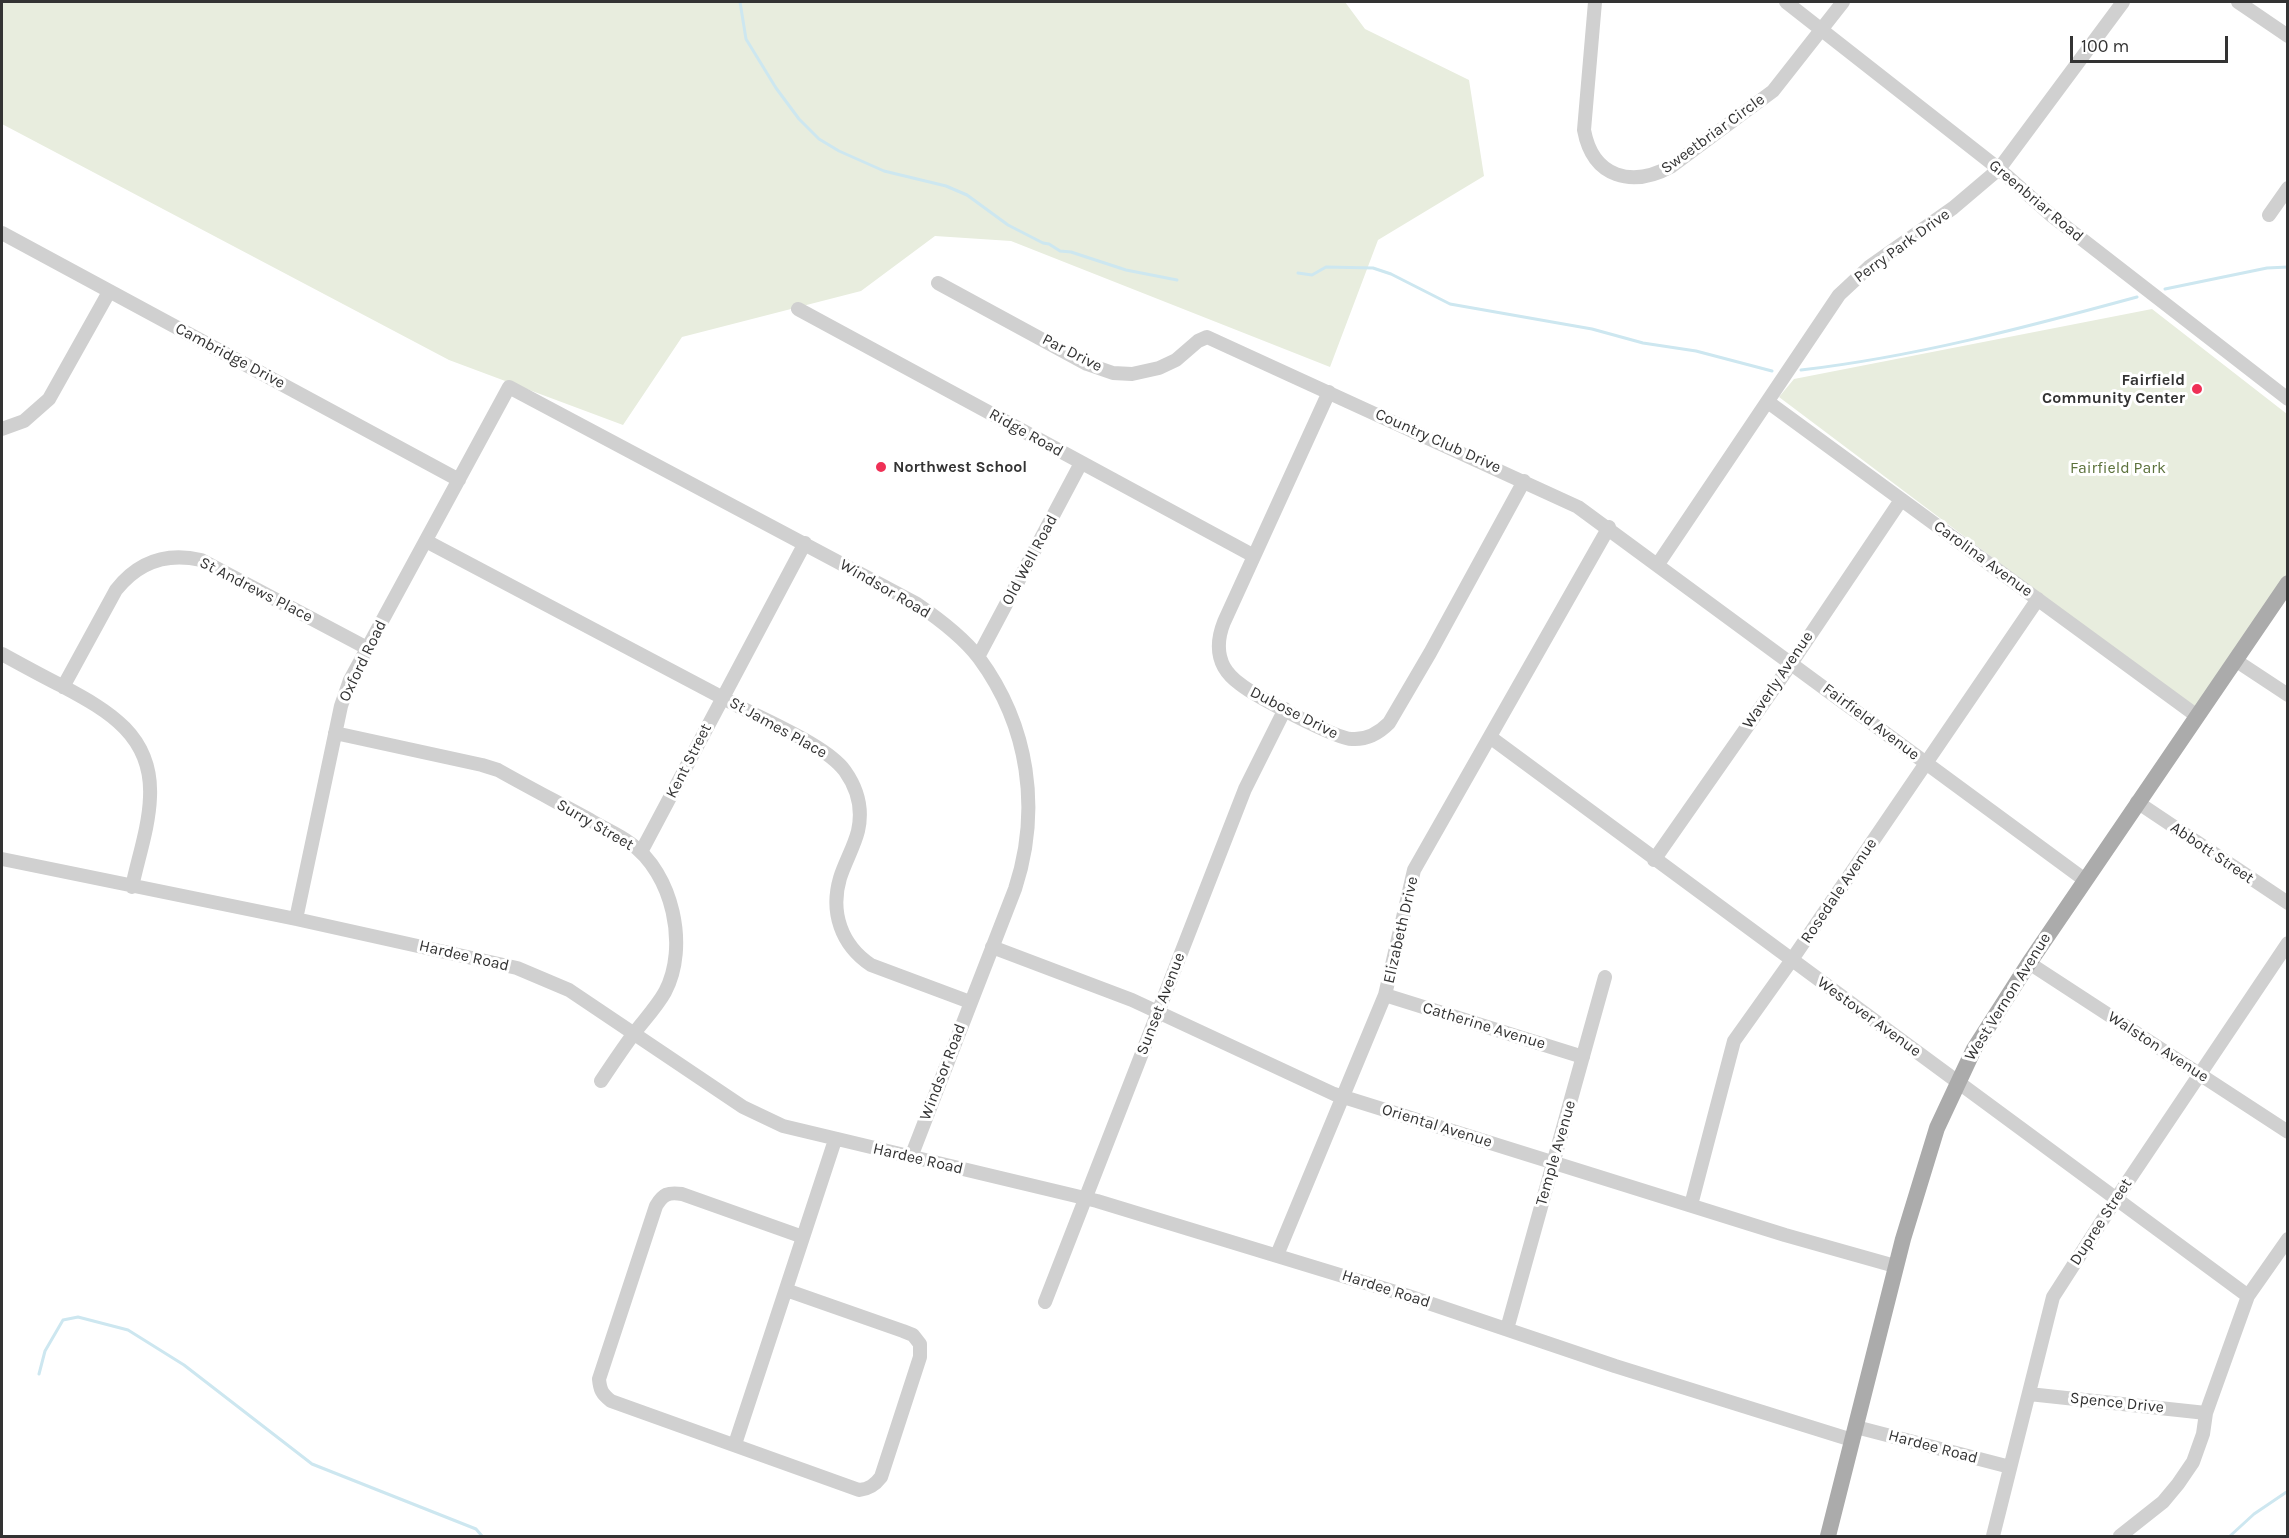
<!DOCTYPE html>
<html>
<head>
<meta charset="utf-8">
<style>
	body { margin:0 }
	#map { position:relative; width:2289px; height:1538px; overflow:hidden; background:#fff; font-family:Karla,sans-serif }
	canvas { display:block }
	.frame { position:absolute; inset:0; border:3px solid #333; pointer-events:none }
	.scale { position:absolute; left:2070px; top:36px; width:158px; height:27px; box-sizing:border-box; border:3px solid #333; border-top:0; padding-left:8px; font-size:18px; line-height:21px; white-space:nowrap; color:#333; -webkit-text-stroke:4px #fff; paint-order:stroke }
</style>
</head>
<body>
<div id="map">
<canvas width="2289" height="1538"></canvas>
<div class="frame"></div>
<div class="scale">100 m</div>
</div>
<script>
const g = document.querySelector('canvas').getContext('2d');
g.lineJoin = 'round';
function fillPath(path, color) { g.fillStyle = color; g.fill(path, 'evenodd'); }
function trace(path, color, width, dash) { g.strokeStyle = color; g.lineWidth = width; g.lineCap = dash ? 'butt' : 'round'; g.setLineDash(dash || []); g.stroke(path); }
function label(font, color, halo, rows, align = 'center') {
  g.font = font + ' Karla,sans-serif'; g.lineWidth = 6; g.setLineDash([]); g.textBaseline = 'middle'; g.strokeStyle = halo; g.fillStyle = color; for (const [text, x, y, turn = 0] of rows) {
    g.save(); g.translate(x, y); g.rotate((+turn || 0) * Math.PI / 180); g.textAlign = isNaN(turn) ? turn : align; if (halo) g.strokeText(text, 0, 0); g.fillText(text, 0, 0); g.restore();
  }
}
const green = new Path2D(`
	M 2,2 L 1345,2 L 1365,29 L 1469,80 L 1484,176 L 1378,240 L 1330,367 L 1011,241 L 935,236 L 861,291 L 682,337 L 623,425 L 449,360 L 2,124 Z
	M 2152,309 L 2287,414 L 2287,585 L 2199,713 L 1779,397 L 1794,379 Z`);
const stream = new Path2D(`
	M 740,2 L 746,39 L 776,88 L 799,119 L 819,139 L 839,151 L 884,171 L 946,186 L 967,195 L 1008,225 L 1043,243 L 1049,244 L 1060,251 L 1071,252 L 1126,270 L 1177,280
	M 1298,273 L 1312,275 L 1326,267 L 1373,268 L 1391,274 L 1450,304 L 1592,329 L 1643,343 L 1696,351 L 1772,371
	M 2165,289 L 2267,268 L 2288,267
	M 1801,370 C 1914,357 2027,327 2137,297
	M 39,1374 L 45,1351 L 63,1320 L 78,1317 L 128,1330 L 184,1365 L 312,1464 L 476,1529 L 482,1536
	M 2230,1536 L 2254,1514 L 2288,1491`);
const minor = new Path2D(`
	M 1595,2 L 1584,130 C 1593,178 1632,188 1672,166 L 1773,91 L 1843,2
	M 1786,2 L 1999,169 L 2052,216 L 2288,399
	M 2238,2 L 2288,36
	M 2269,215 L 2288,188
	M 2,233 L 459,480
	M 938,283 L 1087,364 L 1113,373 L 1132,374 L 1159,368 L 1176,360 L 1198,341 L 1207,337 L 1578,507 L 2085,880
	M 798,309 L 1254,556
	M 1329,392 L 1224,622 C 1218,637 1216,652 1224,667 C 1228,674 1233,679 1240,684 C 1255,696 1336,739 1352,739 C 1367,740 1379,733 1389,723 L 1430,653 L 1524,481
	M 1768,402 L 2197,716
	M 2,429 L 24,421 L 49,399 L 109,292
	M 426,541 C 531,596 636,651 740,707 C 768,722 827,746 845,771 C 857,788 863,809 858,831 C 854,847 845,862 840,878 C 830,912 841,945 871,965 L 970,1002
	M 1658,564 L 1839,295 L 1869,267 L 1953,208 L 1999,169 L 2123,2
	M 2,654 C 22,665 42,676 62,686 C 109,711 153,736 150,797 C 149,827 138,858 132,887
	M 978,657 L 1081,463
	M 2235,660 L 2288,695
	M 63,687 L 116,590 C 138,562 166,552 201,560 L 367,648
	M 335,733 L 482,765 L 498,770 C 528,787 559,803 590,820 C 603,828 618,834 630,843 C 673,873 689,947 665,992 C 656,1008 643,1021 632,1036 C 621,1051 611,1066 601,1081
	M 1490,737 L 2248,1296
	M 2137,802 L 2288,903
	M 641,852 L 805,543
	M 2,859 L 296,919 L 517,968 L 569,990 L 743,1107 L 783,1126 L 1097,1201 L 1402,1294 L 1615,1366 L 1852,1440
	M 1654,860 L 1784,674 L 1901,500
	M 296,919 L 341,706 L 350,680 L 509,387 L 917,604 C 939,619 963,637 979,658 C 1029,726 1041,810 1015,889 L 911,1157
	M 992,947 L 1132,1000 L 1334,1094 L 1785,1235 L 1895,1266
	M 2029,963 L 2288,1132
	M 1385,995 L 1583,1057
	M 1691,1205 L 1734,1041 L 1791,961 L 2038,599
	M 1277,1255 L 1385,995 L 1414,870 L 1609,527
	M 786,1290 L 903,1331 L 913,1335 L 920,1344 L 920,1357 L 881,1477 C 875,1485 869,1489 859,1490 L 611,1401 C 602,1394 600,1390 599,1379 L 656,1206 C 663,1194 668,1192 682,1194 L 803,1237
	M 1045,1302 L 1245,789 L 1285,709
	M 1507,1329 L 1605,977
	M 2029,1394 L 2206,1413
	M 1856,1427 L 2010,1467
	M 735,1444 L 835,1140
	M 1993,1536 L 2053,1297 L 2116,1199 L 2288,943
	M 2120,1536 L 2163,1502 L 2178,1484 L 2193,1462 L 2203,1434 L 2206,1413 L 2248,1296 L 2288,1239`);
const major = new Path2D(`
	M 1828,1536 L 1903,1239 L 1937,1128 L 1974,1049 L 2029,963 L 2288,583`);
const markers = [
	[2197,389,6,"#ef3056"],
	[881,467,6,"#ef3056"]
];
const streetNames = [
	["Sweetbriar Circle",1713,134,-36],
	["Greenbriar Road",2036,201,40],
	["Perry Park Drive",1902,246,-36],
	["Par Drive",1072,353,27],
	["Cambridge Drive",230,356,28],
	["Ridge Road",1026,433,29],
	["Country Club Drive",1438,441,24],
	["Carolina Avenue",1983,559,36],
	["Old Well Road",1030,560,-62],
	["Windsor Road",885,589,30],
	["St Andrews Place",256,590,27],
	["Oxford Road",363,661,-64],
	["Waverly Avenue",1778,680,-56],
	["Dubose Drive",1294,713,27],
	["Fairfield Avenue",1871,722,37],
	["St James Place",778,728,29],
	["Kent Street",689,761,-63],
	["Surry Street",595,825,30],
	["Abbott Street",2212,853,34],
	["Rosedale Avenue",1839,891,-56],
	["Elizabeth Drive",1401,930,-77],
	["Hardee Road",464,956,13],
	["West Vernon Avenue",2008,997,-58],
	["Sunset Avenue",1161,1004,-69],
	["Westover Avenue",1869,1017,36],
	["Catherine Avenue",1484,1026,17],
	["Walston Avenue",2158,1047,33],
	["Windsor Road",943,1072,-69],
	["Oriental Avenue",1437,1126,17],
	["Temple Avenue",1556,1153,-74],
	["Hardee Road",918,1159,13],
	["Dupree Street",2101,1222,-57],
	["Hardee Road",1386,1289,18],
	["Spence Drive",2117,1403,6],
	["Hardee Road",1933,1447,15]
];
const poiNames = [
	["Fairfield",2185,380],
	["Community Center",2185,398],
	["Northwest School",893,467,"left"]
];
const parkNames = [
	["Fairfield Park",2118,468]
];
fillPath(green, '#e8edde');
trace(stream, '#cde7f0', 3);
trace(minor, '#d0d0d0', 14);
trace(major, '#ababab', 16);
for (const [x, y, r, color] of markers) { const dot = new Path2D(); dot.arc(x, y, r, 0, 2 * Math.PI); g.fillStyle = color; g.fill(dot); trace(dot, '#fff', 2); }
label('16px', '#333', '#fff', streetNames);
label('bold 16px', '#333', '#fff', poiNames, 'right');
label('16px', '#5c723c', '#fff', parkNames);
</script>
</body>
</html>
